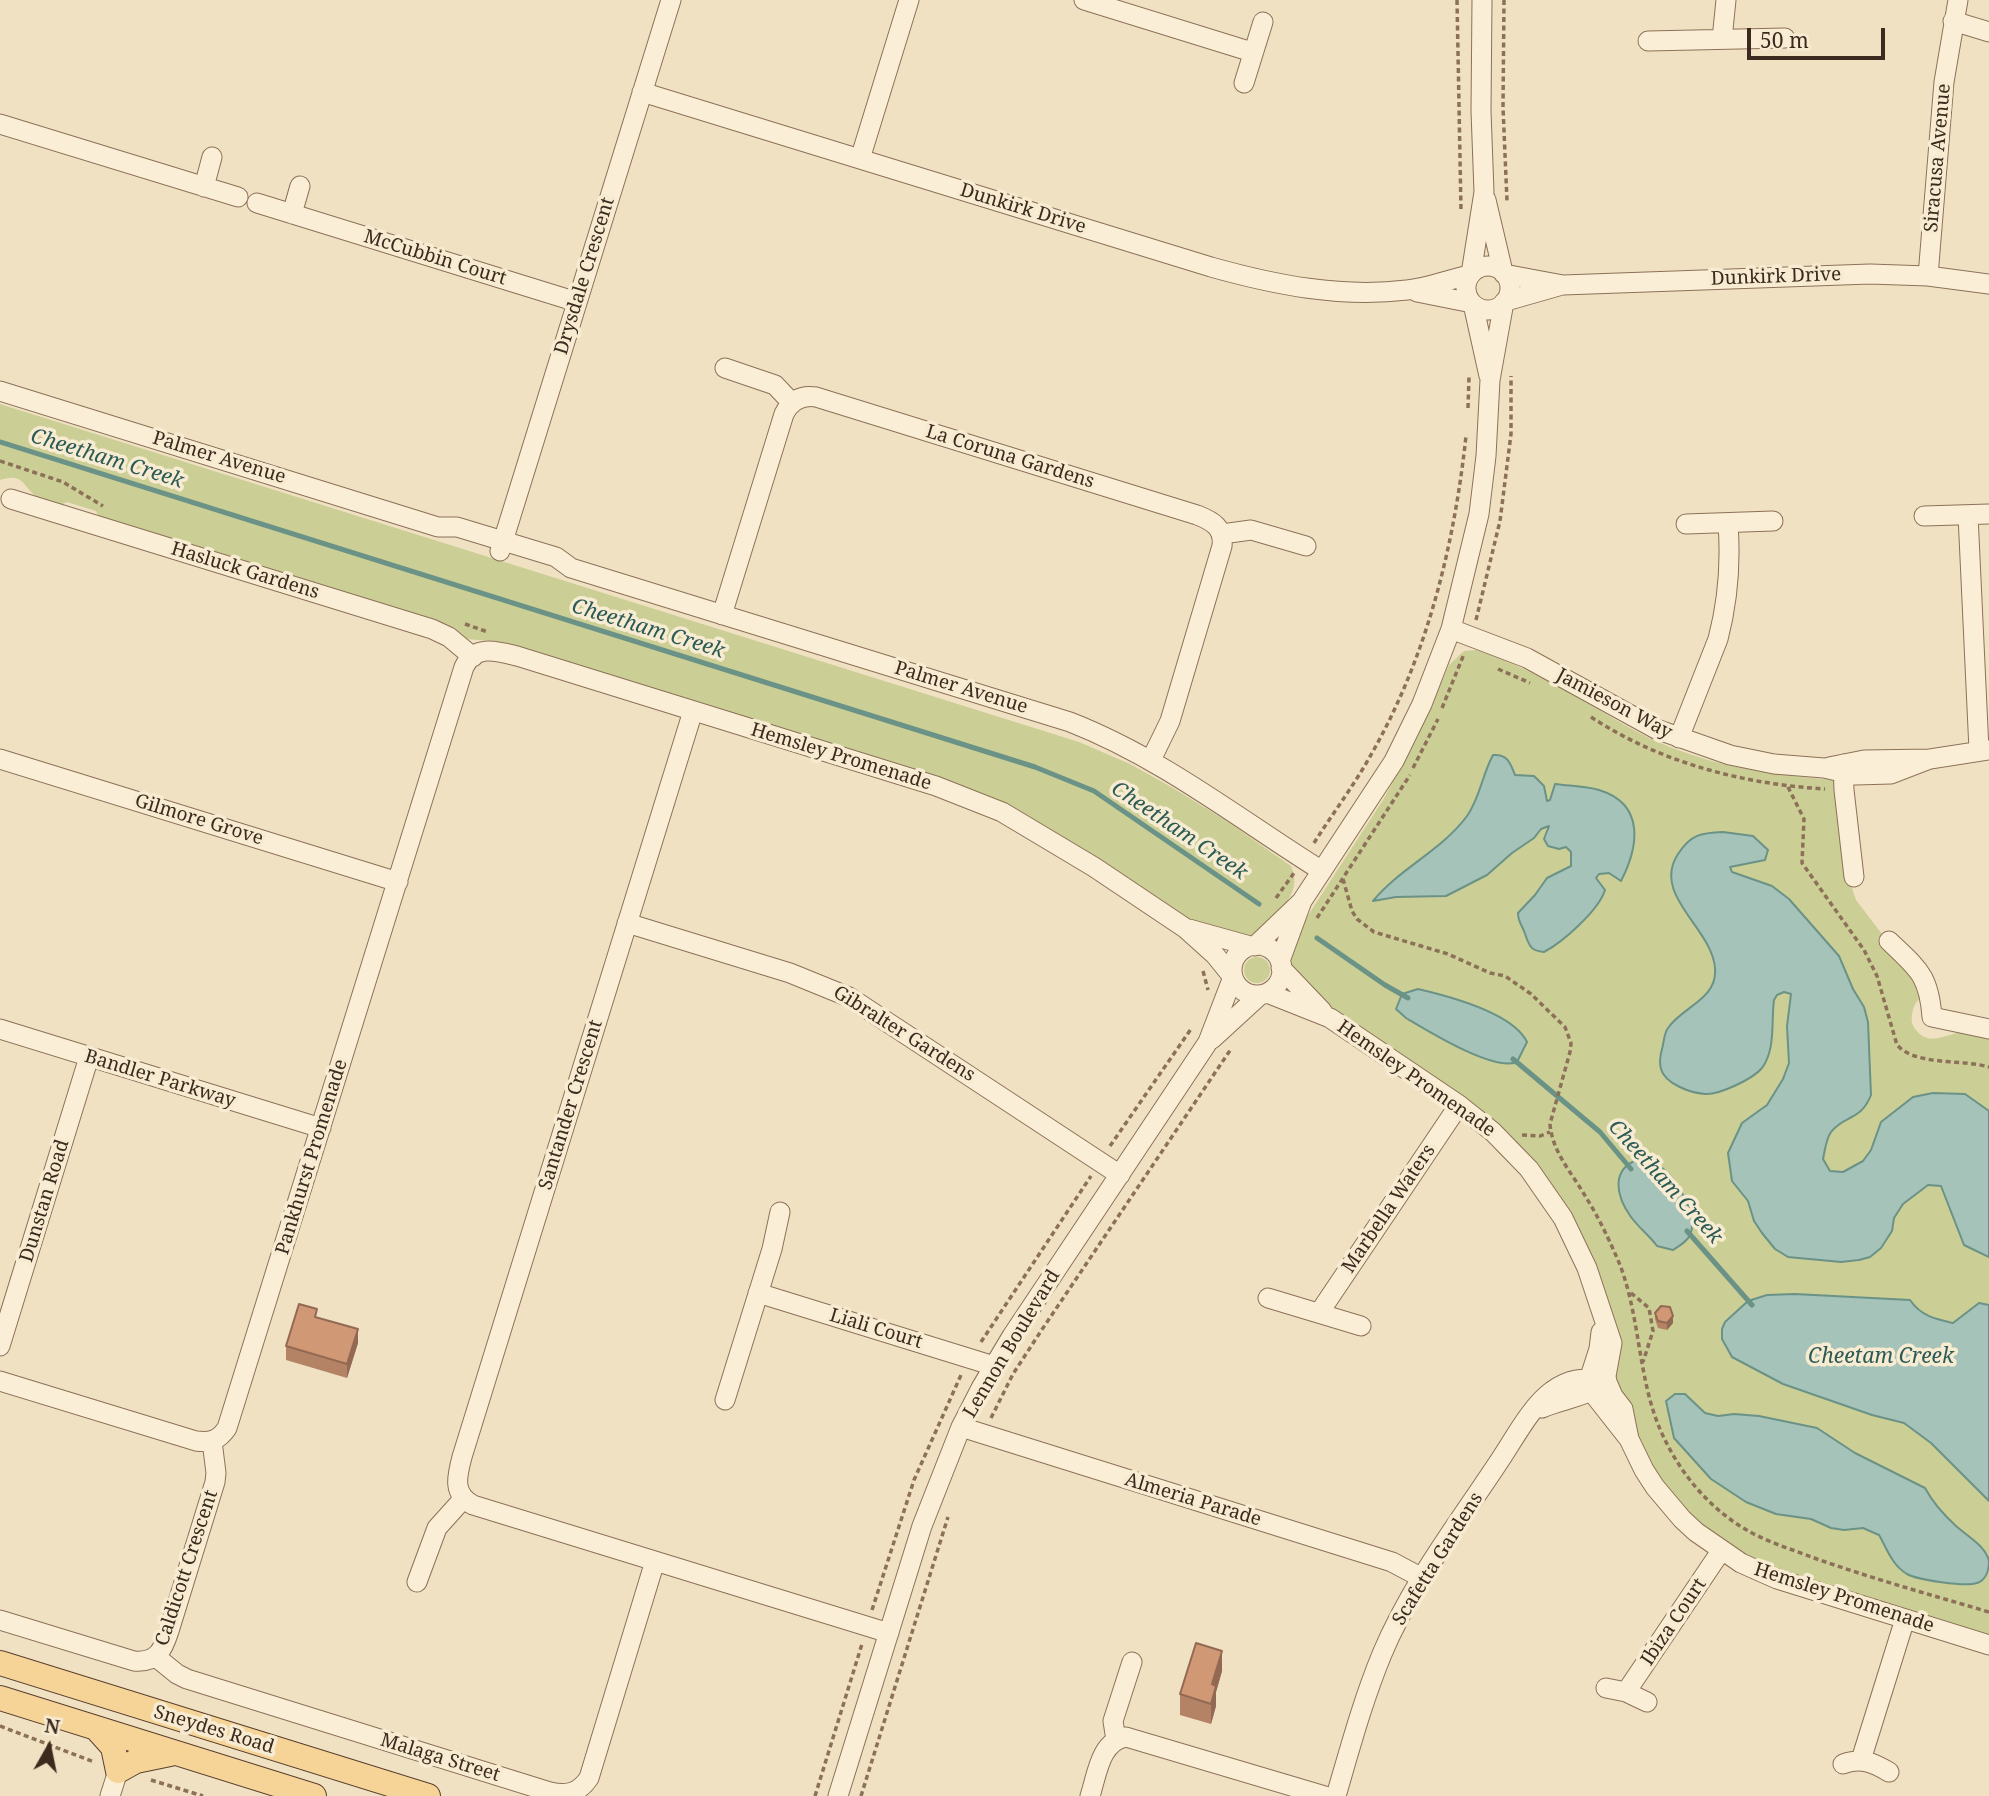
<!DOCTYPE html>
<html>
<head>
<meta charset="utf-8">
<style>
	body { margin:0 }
	#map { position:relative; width:1989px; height:1796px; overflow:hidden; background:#f0e1c2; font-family:"Noto Serif",serif }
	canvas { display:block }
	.north { position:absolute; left:14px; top:1712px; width:70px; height:70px; -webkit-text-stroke:5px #f7ebd2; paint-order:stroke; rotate:9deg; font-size:19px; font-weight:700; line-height:28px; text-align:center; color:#3b2a1d }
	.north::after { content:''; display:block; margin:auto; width:24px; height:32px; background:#3b2a1d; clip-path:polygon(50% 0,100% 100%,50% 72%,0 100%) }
	.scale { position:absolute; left:1747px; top:28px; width:138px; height:32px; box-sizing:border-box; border:4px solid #3b2a1d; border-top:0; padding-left:9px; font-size:21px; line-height:24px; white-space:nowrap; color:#3b2a1d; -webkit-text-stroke:5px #f7ebd2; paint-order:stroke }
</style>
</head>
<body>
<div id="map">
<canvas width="1989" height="1796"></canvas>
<div class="north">N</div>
<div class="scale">50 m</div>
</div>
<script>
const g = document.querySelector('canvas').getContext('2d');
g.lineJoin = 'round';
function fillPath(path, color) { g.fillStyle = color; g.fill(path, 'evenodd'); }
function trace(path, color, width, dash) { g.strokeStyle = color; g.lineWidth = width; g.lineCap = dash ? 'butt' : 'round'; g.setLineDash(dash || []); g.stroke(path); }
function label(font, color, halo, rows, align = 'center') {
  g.font = font + ' "Noto Serif",serif'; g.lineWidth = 7; g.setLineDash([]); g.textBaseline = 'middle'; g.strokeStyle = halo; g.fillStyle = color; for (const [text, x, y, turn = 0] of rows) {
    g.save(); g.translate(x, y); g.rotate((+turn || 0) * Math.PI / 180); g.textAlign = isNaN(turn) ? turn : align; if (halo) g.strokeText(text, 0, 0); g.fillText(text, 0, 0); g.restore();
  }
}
const green = new Path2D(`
	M 0,404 L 1079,742 L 1130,764 L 1173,788 L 1228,822 L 1291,866 C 1305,896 1273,916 1253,936 L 1245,938 L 1207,930 L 937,778 L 493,641 L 465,639 L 100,519 L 96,511 L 67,502 L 58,506 C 52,503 43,501 37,497 C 22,486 24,472 0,480 Z
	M 1477,650 C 1511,662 1543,677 1574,695 C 1602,711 1629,729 1658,742 C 1715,767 1774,775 1835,780 L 1847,872 L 1856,900 L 1927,993 C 1918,999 1913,1004 1912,1015 C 1911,1021 1912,1025 1916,1030 C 1929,1047 1946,1034 1962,1032 C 1970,1031 1980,1034 1989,1036 L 1989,1637 L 1759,1564 L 1690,1517 L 1651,1468 L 1612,1370 L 1547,1180 L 1333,1012 L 1291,965 L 1290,954 L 1303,923 L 1383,800 L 1401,767 L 1415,742 L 1449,665 L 1464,651 Z
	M1244 970a13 13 0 1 1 26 0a13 13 0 1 1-26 0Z`);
const water = new Path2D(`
	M 1493,755 C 1507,754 1510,762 1515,775 L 1534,776 L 1544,786 L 1547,801 L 1550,800 L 1555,784 C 1569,786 1585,786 1599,790 C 1645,804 1639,846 1621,881 L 1609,873 L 1599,874 L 1596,878 L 1605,890 C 1599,910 1563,942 1544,952 C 1529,951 1529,944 1524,931 C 1521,924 1518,921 1518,913 L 1535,895 L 1547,878 L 1571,866 L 1571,852 L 1566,847 L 1559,849 L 1548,846 L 1544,839 L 1549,826 L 1541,829 L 1534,838 L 1512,853 L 1487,875 L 1446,896 L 1396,897 L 1373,901 C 1400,868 1441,851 1467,816 C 1480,798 1482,775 1493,755 Z
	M 1723,832 L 1753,836 L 1768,850 L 1765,860 L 1730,867 L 1732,872 L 1772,886 L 1789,899 L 1839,956 L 1853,989 L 1864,1007 L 1868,1022 L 1871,1095 C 1861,1121 1844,1115 1831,1132 C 1826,1139 1825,1150 1823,1159 L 1830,1171 L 1843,1172 L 1863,1161 L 1871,1150 L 1881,1122 L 1913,1097 L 1933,1093 L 1965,1094 L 1989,1111 L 1989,1257 L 1964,1245 L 1941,1186 L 1928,1185 L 1903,1204 L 1894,1218 L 1892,1231 L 1881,1248 L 1870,1257 L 1859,1260 L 1841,1262 L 1788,1257 L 1775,1249 L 1762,1233 L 1754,1221 L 1748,1201 L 1732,1181 L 1728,1153 L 1742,1123 L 1767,1105 L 1783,1079 L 1789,1063 L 1787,1026 L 1791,994 L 1784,992 L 1777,995 L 1774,1000 C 1771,1021 1776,1049 1762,1068 C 1753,1079 1719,1095 1705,1094 C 1691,1093 1665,1084 1661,1069 C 1659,1062 1660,1056 1662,1049 C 1664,1042 1664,1033 1668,1028 C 1682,1007 1718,999 1715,968 C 1712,928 1651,895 1678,854 C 1691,834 1701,833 1723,832 Z
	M 1418,989 C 1448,996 1513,1013 1527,1042 L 1517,1062 C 1494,1072 1428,1031 1406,1018 L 1396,1009 L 1402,994 Z
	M 1639,1159 C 1647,1159 1655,1161 1660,1166 C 1676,1178 1699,1215 1690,1235 C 1687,1242 1679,1246 1673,1250 L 1657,1246 C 1649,1235 1639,1228 1631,1217 C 1616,1196 1610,1169 1639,1159 Z
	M 1795,1294 L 1910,1300 C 1921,1316 1935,1319 1953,1323 L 1979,1303 L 1989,1305 L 1989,1501 L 1931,1443 L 1904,1423 L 1872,1415 L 1783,1384 L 1732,1357 L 1722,1339 L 1722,1329 L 1725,1322 L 1748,1301 L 1767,1295 Z
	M 1675,1394 L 1685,1394 L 1705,1413 L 1718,1416 L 1734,1414 L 1759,1416 L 1817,1428 L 1855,1453 L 1925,1488 C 1933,1503 1944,1515 1956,1526 C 1967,1536 1986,1546 1989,1561 C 1989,1570 1986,1580 1977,1583 C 1965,1587 1918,1580 1907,1574 C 1892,1565 1887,1549 1879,1535 L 1863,1528 L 1844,1530 L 1831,1528 L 1811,1519 L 1776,1514 L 1746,1502 L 1711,1479 L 1674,1438 L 1666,1401 Z`);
const stream = new Path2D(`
	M 0,442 L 1035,767 L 1094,791 L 1259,904
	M 1317,938 L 1385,985 L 1408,998
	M 1513,1059 L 1600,1132 L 1631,1169
	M 1687,1231 L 1752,1305`);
const path = new Path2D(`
	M 1457,0 L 1461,211
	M 1504,0 L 1503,107 L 1507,201
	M 1468,408 L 1469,377
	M 0,461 L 63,482 L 103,506
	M 1476,620 L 1500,521 L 1511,434 L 1511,376
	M 465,624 L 488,632
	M 1498,669 L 1530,683
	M 1442,708 L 1464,654
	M 1591,717 C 1661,763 1743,784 1825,789
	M 1413,768 L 1438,719
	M 1788,787 L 1804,819 L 1802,863 L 1864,950 L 1877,976 L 1897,1045 C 1916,1066 1961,1059 1989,1067
	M 1314,843 C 1333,813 1355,784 1372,753 C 1427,656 1454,547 1466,436
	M 1343,879 L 1352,911 L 1357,919 L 1374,932 L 1448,954 L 1490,973 L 1505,976 L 1531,994 L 1565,1027 L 1571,1043 L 1570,1052 L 1550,1124 C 1552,1151 1571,1172 1584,1194 C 1598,1216 1610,1241 1620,1265 C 1639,1315 1638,1369 1656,1419 C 1672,1462 1701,1501 1740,1526 C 1763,1541 1791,1549 1817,1559 C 1874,1579 1931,1595 1989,1612
	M 1276,898 L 1294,873
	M 1317,918 L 1410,775
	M 1203,971 L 1208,990
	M 1522,1135 L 1540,1136 L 1550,1132
	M 1110,1146 L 1191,1029
	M 1631,1293 L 1649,1308 L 1653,1331 L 1643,1362
	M 981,1342 L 1091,1176
	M 991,1418 L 1013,1374 L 1041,1331 L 1231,1049
	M 872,1610 L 914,1480 L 961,1375
	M 0,1726 L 94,1762
	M 151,1780 L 203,1796
	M 815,1796 L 862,1644
	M 861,1796 L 948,1517`);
const minor = new Path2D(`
	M 1084,0 L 1252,52
	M 1953,21 L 1989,32
	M 1722,39 L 1726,0
	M 1648,41 L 1785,38
	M 1244,83 L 1263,22
	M 642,92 L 1211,267 C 1275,285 1341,298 1407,290 C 1429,288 1449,279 1470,275
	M 0,124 L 238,197
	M 860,159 L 909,0
	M 204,187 L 212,157
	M 1486,200 L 1503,272
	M 257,203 L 577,302
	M 292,214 L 300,186
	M1466 288a22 22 0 1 1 44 0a22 22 0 1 1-44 0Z
	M 1471,274 L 1484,192 L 1481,111 L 1482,0
	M 1504,274 L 1563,285 L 1870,274 L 1928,276 L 1989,284
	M 1928,276 L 1944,82 L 1958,0
	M 1417,292 L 1472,303
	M 1506,301 L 1562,285
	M 1473,304 L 1489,376
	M 725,368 L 775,385 L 792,403
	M 0,391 L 438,527 L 457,527 L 556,557 L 571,568 L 1070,722 C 1162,758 1239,819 1322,871
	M 11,499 L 432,629 L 449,637 L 473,657
	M 1968,515 L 1979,750
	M 1924,516 L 1989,514
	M 1686,524 L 1773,521
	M 1222,534 L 1251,530 L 1306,546
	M 500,551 L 671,0
	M 722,615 L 784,414 C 791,400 802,395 816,397 L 1197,515 C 1213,521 1224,528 1222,546 L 1170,721 L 1151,760
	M 1451,629 L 1527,658 L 1656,729 L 1730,755 L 1774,764 L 1824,768 L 1855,775 L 1891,774 L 1930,759
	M 693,711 L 462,1457 C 457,1476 452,1494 473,1505 L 889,1633
	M 1679,738 L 1718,639 C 1728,601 1731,564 1728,524
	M 0,759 L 398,882
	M 1843,764 L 1844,790 L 1854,877
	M 1829,767 L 1864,760 L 1930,759 L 1989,750
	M 627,923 L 790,973 L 849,997 L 1120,1175
	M 1189,929 L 1250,946
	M 1889,941 C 1918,969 1929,975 1932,1017 L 1989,1029
	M1232 970a25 25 0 1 1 50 0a25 25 0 1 1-50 0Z
	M 1255,946 L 1300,903
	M 1280,961 L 1302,901 L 1394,761 L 1422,704 L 1451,629 L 1479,514 L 1486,456 L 1490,380 L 1504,302
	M 1281,968 L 1322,1011
	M 1267,993 L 1330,1018 L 1459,1105 L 1493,1132 L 1529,1169 L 1563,1218 L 1587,1268 L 1612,1343 L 1606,1376 L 1607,1382 L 1613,1396 L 1623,1409 L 1629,1439
	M 0,1029 L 321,1128
	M 1212,1039 L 1260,995
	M 758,1293 L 994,1366
	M 1268,1298 L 1361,1326
	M 1319,1313 L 1459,1105
	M 1601,1332 L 1599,1349 L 1590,1377 L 1592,1392 L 1629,1439 L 1644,1470 L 1655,1487 L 1682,1519 L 1696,1532 L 1741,1563 L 1777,1579 L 1989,1645
	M 0,1346 L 89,1057
	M 0,1381 L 196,1441 C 211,1443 219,1440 227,1428 L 464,667 C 475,644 497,651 517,656 L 936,786 L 1002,812 L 1094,867 L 1185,928 L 1215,955 L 1232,976
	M 725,1400 L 772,1249 L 780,1212
	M 1542,1408 C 1561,1400 1584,1397 1601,1386
	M 961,1427 L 1392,1562 L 1422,1578
	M 417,1582 L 437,1528 L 464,1498
	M 0,1620 L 134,1661 C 157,1663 163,1650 169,1631 L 215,1482 L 216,1473 L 212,1441
	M 156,1657 L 177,1674 L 187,1679 L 550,1792 C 567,1796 579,1793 589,1778 L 655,1561
	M 1606,1688 L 1626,1692 L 1647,1702
	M 1626,1692 L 1721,1551
	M 1116,1740 L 1113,1721 L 1132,1662
	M 1861,1760 L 1905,1619
	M 1843,1764 C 1861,1757 1874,1763 1889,1772
	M 110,1796 L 118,1771
	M 838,1796 L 922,1526 L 961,1427 L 981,1388 L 1012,1336 L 1208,1042 L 1233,977
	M 1090,1796 C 1097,1775 1100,1741 1126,1737 L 1325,1796
	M 1336,1796 C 1350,1748 1363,1700 1382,1654 C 1411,1585 1457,1525 1498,1463 C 1513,1441 1531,1406 1552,1391 C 1568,1379 1583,1377 1602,1381`);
const major = new Path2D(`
	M 0,1663 L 428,1796
	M 0,1698 L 314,1796
	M 96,1728 L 113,1747 L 118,1771 L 136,1761 L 170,1754`);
const wall = new Path2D(`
	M 1655,1313 L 1673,1323 L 1667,1330 L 1658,1328 L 1655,1319 Z
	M 317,1317 L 358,1343 L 347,1378 L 286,1360 L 286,1346 Z
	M 1222,1671 L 1216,1692 L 1216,1706 L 1211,1724 L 1180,1715 L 1180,1694 Z`);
const shadedWall = new Path2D(`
	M 1673,1316 L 1673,1323 L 1667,1330 L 1667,1323 Z
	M 358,1329 L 358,1343 L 347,1378 L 347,1364 Z
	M 1222,1651 L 1222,1671 L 1216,1692 L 1216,1706 L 1211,1724 L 1211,1704 L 1212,1684 Z`);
const building = new Path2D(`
	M 299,1304 L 317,1309 L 315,1317 L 358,1329 L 347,1364 L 286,1346 Z
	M 1661,1306 L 1670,1307 L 1673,1316 L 1667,1323 L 1658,1321 L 1655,1313 Z
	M 1196,1643 L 1222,1651 L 1212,1684 L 1216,1686 L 1211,1704 L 1180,1694 Z`);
const streetNames = [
	["Siracusa Avenue",1938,158,-85],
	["Dunkirk Drive",1023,209,17],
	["McCubbin Court",435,258,17],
	["Drysdale Crescent",585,276,-73],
	["Dunkirk Drive",1776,277,-2],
	["La Coruna Gardens",1010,457,17],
	["Palmer Avenue",219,458,17],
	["Hasluck Gardens",245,571,17],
	["Palmer Avenue",961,688,17],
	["Jamieson Way",1614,704,28],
	["Hemsley Promenade",841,757,17],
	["Gilmore Grove",199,820,17],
	["Gibralter Gardens",904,1034,32],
	["Bandler Parkway",160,1079,17],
	["Hemsley Promenade",1416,1079,35],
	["Santander Crescent",571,1105,-73],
	["Pankhurst Promenade",312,1157,-73],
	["Dunstan Road",45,1201,-73],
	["Marbella Waters",1389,1209,-56],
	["Liali Court",876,1329,17],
	["Lennon Boulevard",1012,1344,-59],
	["Almeria Parade",1193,1500,17],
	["Scafetta Gardens",1438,1559,-58],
	["Caldicott Crescent",187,1568,-72],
	["Hemsley Promenade",1844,1598,18],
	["Ibiza Court",1674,1622,-56],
	["Sneydes Road",214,1730,17],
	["Malaga Street",440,1758,17]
];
const waterNames = [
	["Cheetham Creek",107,459,17],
	["Cheetham Creek",648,629,17],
	["Cheetham Creek",1179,831,34],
	["Cheetham Creek",1665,1182,48],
	["Cheetam Creek",1881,1357]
];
fillPath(green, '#cbcf96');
fillPath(water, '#a5c3b9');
trace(water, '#6b9286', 2);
trace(stream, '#6b9286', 5);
trace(minor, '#8c7158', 21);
trace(major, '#593f2d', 26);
trace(path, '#8c7158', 3.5, [5, 3.5]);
trace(minor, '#fbeed6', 19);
trace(major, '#f6d498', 24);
fillPath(wall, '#b48365');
fillPath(shadedWall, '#926a53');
fillPath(building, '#d19876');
trace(building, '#926a53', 2);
label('19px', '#3b2a1d', '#f7ebd2', streetNames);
label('italic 21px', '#2c5b56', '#f7ebd2', waterNames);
</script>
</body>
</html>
